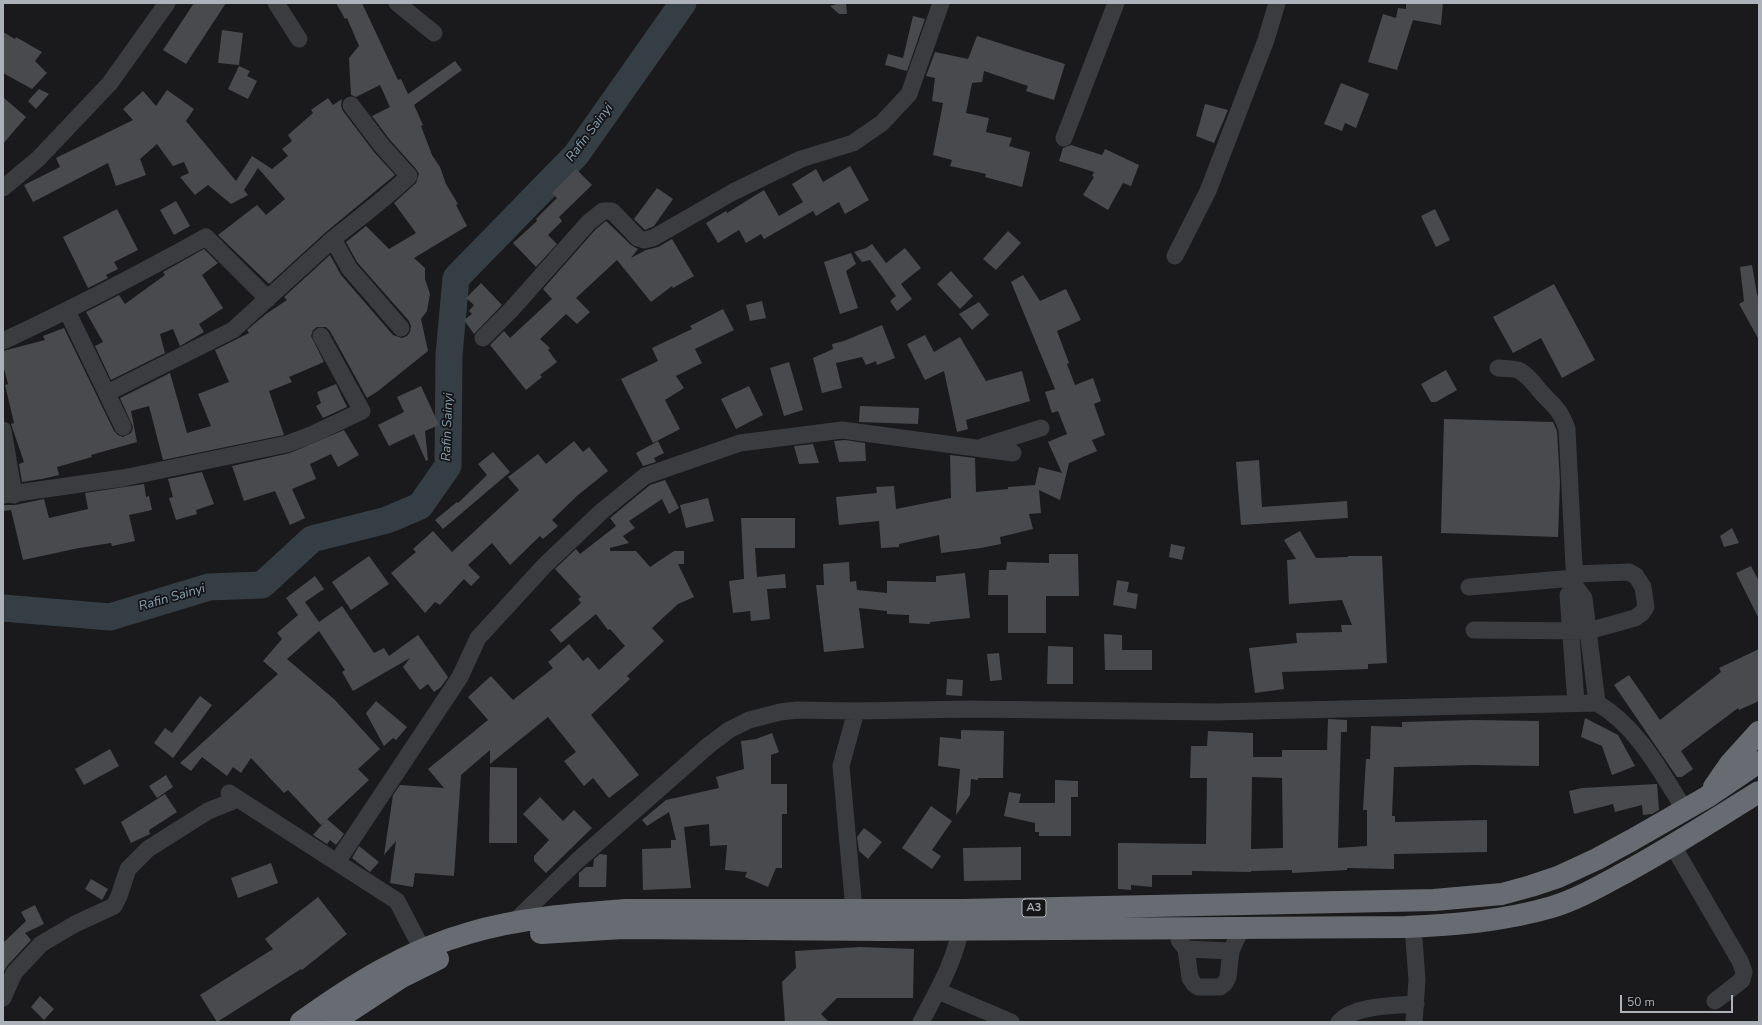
<!DOCTYPE html>
<html>
<head>
<meta charset="utf-8">
<style>
	body { margin:0 }
	#map { position:relative; width:1762px; height:1025px; overflow:hidden; background:#1a1a1c; font-family:"Nunito Sans",sans-serif }
	canvas { display:block }
	.frame { position:absolute; inset:0; border:4px solid #adb2ba; pointer-events:none }
	.scale { position:absolute; left:1620px; top:995px; width:113px; height:18px; box-sizing:border-box; border:2px solid #adb2ba; border-top:0; padding-left:5px; font-size:12px; line-height:14px; white-space:nowrap; color:#adb2ba; -webkit-text-stroke:3px #151517; paint-order:stroke }
</style>
</head>
<body>
<div id="map">
<canvas width="1762" height="1025"></canvas>
<div class="frame"></div>
<div class="scale">50 m</div>
</div>
<script>
const g = document.querySelector('canvas').getContext('2d');
g.lineJoin = 'round';
function trace(path, color, width, dash) { g.strokeStyle = color; g.lineWidth = width; g.lineCap = dash ? 'butt' : 'round'; g.setLineDash(dash || []); g.stroke(path); }
function fillPath(path, color) { g.fillStyle = color; g.fill(path, 'evenodd'); }
function label(font, color, halo, rows, align = 'center') {
  g.font = font + ' "Nunito Sans",sans-serif'; g.lineWidth = 3.5; g.setLineDash([]); g.textBaseline = 'middle'; g.strokeStyle = halo; g.fillStyle = color; for (const [text, x, y, turn = 0] of rows) {
    g.save(); g.translate(x, y); g.rotate((+turn || 0) * Math.PI / 180); g.textAlign = isNaN(turn) ? turn : align; if (halo) g.strokeText(text, 0, 0); g.fillText(text, 0, 0); g.restore();
  }
}
const river = new Path2D(`
	M 3,608 L 110,617 L 209,587 L 262,585 L 312,539 L 387,520 L 420,506 L 448,466 L 449,355 L 456,278 L 576,155 L 683,3`);
const building = new Path2D(`
	M 194,3 L 226,3 L 186,64 L 163,50 Z
	M 336,3 L 362,3 L 398,80 L 401,79 L 408,94 L 455,61 L 462,70 L 414,105 L 423,125 L 421,126 L 432,155 L 440,167 L 446,184 L 458,204 L 456,205 L 467,226 L 414,258 L 425,268 L 425,279 L 430,294 L 427,311 L 421,319 L 428,351 L 378,391 L 367,398 L 330,331 L 326,327 L 317,327 L 313,330 L 311,336 L 324,362 L 289,377 L 292,382 L 269,391 L 284,435 L 163,460 L 149,406 L 131,411 L 137,442 L 91,455 L 92,457 L 57,467 L 59,475 L 42,479 L 22,482 L 19,464 L 24,462 L 11,424 L 14,423 L 5,385 L 8,384 L 3,365 L 3,351 L 45,340 L 43,336 L 64,328 L 114,431 L 118,435 L 123,437 L 131,433 L 133,427 L 120,398 L 170,373 L 187,433 L 211,426 L 198,394 L 229,382 L 215,350 L 249,333 L 247,330 L 266,314 L 287,300 L 284,297 L 330,255 L 341,275 L 393,335 L 402,338 L 407,336 L 410,332 L 411,326 L 409,321 L 357,262 L 346,242 L 366,226 L 389,249 L 416,233 L 394,203 L 416,183 L 419,174 L 416,169 L 390,140 L 372,116 L 390,107 L 380,85 L 356,97 L 351,95 L 349,58 L 359,46 L 347,18 L 345,19 Z
	M 840,3 L 846,3 L 847,14 L 839,14 L 830,6 Z
	M 1406,3 L 1443,3 L 1441,25 L 1413,20 L 1397,70 L 1368,62 L 1383,14 L 1396,18 L 1398,8 L 1406,9 Z
	M 913,16 L 925,19 L 907,71 L 885,65 L 888,54 L 903,58 Z
	M 222,30 L 243,33 L 239,65 L 218,63 Z
	M 3,32 L 15,39 L 16,37 L 42,52 L 35,61 L 47,73 L 32,89 L 3,73 Z
	M 977,36 L 1065,64 L 1054,100 L 1026,91 L 1028,86 L 984,71 L 982,82 L 972,83 L 966,113 L 989,118 L 986,132 L 1012,138 L 1009,146 L 1030,152 L 1022,187 L 985,177 L 986,174 L 950,166 L 952,160 L 933,155 L 943,103 L 932,101 L 935,78 L 926,76 L 935,52 L 968,59 Z
	M 239,66 L 250,71 L 247,76 L 257,81 L 248,99 L 228,89 Z
	M 1341,83 L 1369,94 L 1356,128 L 1345,123 L 1342,131 L 1324,124 Z
	M 39,89 L 49,94 L 36,109 L 28,101 Z
	M 167,90 L 194,109 L 186,121 L 236,181 L 252,156 L 272,169 L 288,156 L 282,149 L 292,141 L 288,135 L 313,113 L 311,110 L 328,98 L 333,105 L 342,99 L 341,106 L 343,111 L 374,152 L 395,175 L 326,232 L 269,284 L 218,235 L 257,205 L 266,215 L 285,199 L 258,168 L 244,190 L 248,195 L 231,204 L 208,185 L 195,195 L 180,177 L 189,173 L 184,162 L 173,166 L 157,144 L 140,159 L 146,175 L 116,186 L 108,163 L 33,202 L 24,185 L 60,167 L 56,158 L 133,120 L 123,109 L 143,91 L 156,106 Z
	M 3,97 L 26,117 L 3,144 Z
	M 1205,104 L 1228,110 L 1214,143 L 1196,136 Z
	M 1071,145 L 1102,155 L 1105,149 L 1139,165 L 1131,186 L 1123,183 L 1108,210 L 1083,195 L 1094,177 L 1092,176 L 1094,172 L 1059,161 L 1063,148 Z
	M 850,166 L 869,200 L 845,214 L 839,202 L 816,216 L 813,211 L 764,239 L 761,234 L 746,243 L 739,230 L 718,243 L 706,223 L 726,211 L 727,213 L 764,190 L 779,216 L 803,202 L 792,184 L 816,169 L 823,182 Z
	M 576,169 L 592,185 L 559,217 L 562,221 L 548,235 L 557,244 L 536,267 L 513,243 L 537,221 L 536,219 L 557,198 L 552,193 Z
	M 657,188 L 673,199 L 654,226 L 645,230 L 634,219 Z
	M 176,201 L 190,226 L 174,235 L 160,210 Z
	M 117,209 L 138,250 L 114,262 L 118,269 L 106,275 L 108,278 L 88,288 L 63,237 Z
	M 1435,209 L 1450,240 L 1436,247 L 1421,216 Z
	M 606,221 L 631,245 L 638,249 L 631,258 L 646,250 L 658,247 L 672,239 L 694,276 L 673,288 L 672,286 L 651,302 L 617,260 L 576,298 L 590,312 L 577,324 L 566,314 L 540,339 L 550,348 L 548,350 L 557,362 L 540,375 L 542,377 L 526,390 L 490,345 L 504,331 L 510,338 L 552,299 L 543,289 L 596,229 Z
	M 1008,231 L 1021,243 L 996,270 L 983,259 Z
	M 872,244 L 886,263 L 905,248 L 921,268 L 901,284 L 912,299 L 897,311 L 890,301 L 896,296 L 870,260 L 862,262 L 854,252 L 866,248 Z
	M 204,249 L 218,263 L 202,275 L 223,308 L 199,324 L 204,332 L 180,346 L 173,329 L 160,334 L 165,353 L 111,380 L 95,346 L 103,342 L 86,312 L 119,295 L 125,304 L 165,275 L 163,272 Z
	M 851,253 L 856,264 L 846,271 L 858,308 L 840,314 L 824,262 Z
	M 1752,265 L 1757,294 L 1759,299 L 1759,340 L 1739,304 L 1744,301 L 1740,267 Z
	M 951,271 L 973,296 L 960,309 L 937,284 Z
	M 1023,275 L 1040,301 L 1066,289 L 1081,320 L 1057,331 L 1069,363 L 1067,364 L 1075,385 L 1093,378 L 1101,401 L 1094,404 L 1105,435 L 1092,440 L 1097,451 L 1069,463 L 1060,500 L 1039,490 L 1041,513 L 1029,514 L 1033,529 L 1000,537 L 1001,544 L 981,548 L 941,553 L 939,535 L 899,544 L 899,547 L 881,548 L 879,521 L 839,525 L 836,497 L 877,493 L 876,487 L 894,486 L 896,509 L 951,498 L 950,455 L 975,458 L 976,492 L 1008,489 L 1008,487 L 1035,485 L 1039,467 L 1062,473 L 1048,442 L 1067,434 L 1058,411 L 1052,413 L 1045,392 L 1055,389 L 1011,282 Z
	M 481,283 L 502,305 L 474,334 L 464,320 L 472,314 L 469,311 L 474,305 L 466,298 Z
	M 1554,284 L 1595,360 L 1562,378 L 1541,338 L 1513,353 L 1493,317 Z
	M 762,301 L 766,318 L 750,321 L 746,305 Z
	M 979,302 L 989,315 L 972,330 L 959,314 Z
	M 723,309 L 734,330 L 695,349 L 702,363 L 676,376 L 684,388 L 665,400 L 680,429 L 653,443 L 621,379 L 658,361 L 652,348 L 692,329 L 690,326 Z
	M 882,325 L 895,358 L 877,365 L 876,361 L 866,365 L 862,357 L 836,363 L 842,388 L 822,393 L 813,358 L 833,349 L 832,344 L 844,341 Z
	M 925,335 L 934,352 L 960,337 L 986,381 L 1022,371 L 1030,401 L 966,420 L 968,429 L 957,432 L 944,371 L 925,380 L 907,344 Z
	M 789,362 L 803,410 L 784,416 L 770,368 Z
	M 1446,370 L 1457,390 L 1436,402 L 1431,402 L 1421,384 Z
	M 336,384 L 347,407 L 323,418 L 316,406 L 321,403 L 317,392 Z
	M 421,386 L 439,425 L 425,431 L 428,460 L 426,461 L 414,434 L 389,446 L 378,425 L 404,412 L 397,397 Z
	M 749,386 L 763,415 L 736,429 L 721,399 Z
	M 860,406 L 919,408 L 918,424 L 859,422 Z
	M 1444,419 L 1553,422 L 1557,431 L 1560,482 L 1558,537 L 1441,533 Z
	M 344,430 L 359,455 L 338,467 L 331,454 L 310,464 L 316,479 L 292,489 L 305,518 L 290,525 L 275,491 L 244,501 L 232,466 L 290,453 Z
	M 845,440 L 865,443 L 866,461 L 839,462 L 834,441 Z
	M 574,441 L 583,452 L 589,447 L 608,471 L 578,495 L 552,520 L 558,526 L 543,539 L 540,536 L 510,565 L 492,543 L 468,565 L 480,577 L 471,586 L 464,579 L 440,605 L 435,602 L 425,613 L 391,573 L 416,552 L 413,549 L 433,531 L 452,552 L 519,490 L 508,477 L 538,454 L 546,464 Z
	M 658,441 L 664,453 L 654,458 L 656,462 L 643,466 L 636,453 Z
	M 813,444 L 819,463 L 799,464 L 794,446 Z
	M 493,452 L 510,472 L 443,529 L 435,520 L 457,502 L 458,503 L 487,475 L 478,464 Z
	M 1259,460 L 1262,507 L 1347,501 L 1348,518 L 1241,525 L 1236,462 Z
	M 202,472 L 214,504 L 196,510 L 197,514 L 176,520 L 169,498 L 173,497 L 168,479 Z
	M 665,480 L 679,508 L 669,514 L 662,499 L 629,521 L 635,528 L 623,536 L 629,543 L 610,548 L 610,551 L 636,551 L 650,567 L 674,551 L 684,551 L 684,564 L 678,564 L 694,597 L 678,604 L 652,628 L 664,641 L 627,676 L 630,679 L 591,715 L 639,775 L 609,798 L 593,778 L 584,786 L 564,761 L 576,752 L 548,717 L 490,764 L 490,750 L 461,775 L 454,876 L 415,873 L 413,887 L 390,883 L 396,841 L 384,855 L 393,795 L 400,785 L 444,788 L 428,769 L 488,720 L 468,697 L 491,676 L 513,700 L 553,668 L 548,662 L 569,644 L 583,661 L 588,657 L 599,670 L 625,646 L 610,629 L 608,630 L 596,614 L 561,643 L 550,630 L 581,603 L 578,599 L 581,597 L 555,569 L 576,549 L 580,554 L 616,526 L 610,518 L 650,485 Z
	M 144,484 L 146,497 L 149,496 L 152,510 L 129,515 L 135,541 L 112,546 L 111,543 L 79,548 L 23,560 L 11,510 L 3,511 L 3,505 L 15,505 L 44,499 L 49,518 L 88,509 L 85,493 Z
	M 708,498 L 714,521 L 686,528 L 680,505 Z
	M 741,518 L 795,518 L 795,548 L 755,548 L 757,577 L 785,574 L 786,588 L 767,589 L 770,619 L 751,621 L 750,611 L 733,613 L 729,581 L 744,579 Z
	M 1732,528 L 1739,543 L 1724,547 L 1720,536 Z
	M 1300,531 L 1316,558 L 1348,557 L 1348,556 L 1382,556 L 1387,663 L 1368,664 L 1368,669 L 1282,672 L 1284,689 L 1255,693 L 1249,648 L 1297,643 L 1296,633 L 1342,632 L 1341,625 L 1352,625 L 1342,600 L 1289,604 L 1287,560 L 1296,559 L 1284,540 Z
	M 1171,544 L 1185,547 L 1182,560 L 1169,557 Z
	M 1049,554 L 1078,554 L 1079,596 L 1046,596 L 1046,633 L 1008,633 L 1008,595 L 988,595 L 989,570 L 1006,570 L 1007,562 L 1049,563 Z
	M 369,556 L 389,584 L 351,610 L 332,582 Z
	M 849,562 L 850,582 L 856,581 L 857,590 L 887,593 L 887,581 L 936,582 L 936,576 L 965,573 L 970,618 L 930,622 L 930,624 L 909,623 L 909,615 L 887,614 L 887,611 L 859,608 L 864,648 L 824,652 L 816,585 L 824,585 L 823,564 Z
	M 1751,566 L 1759,581 L 1759,619 L 1736,573 Z
	M 315,576 L 324,589 L 305,602 L 319,622 L 342,606 L 374,653 L 384,648 L 389,656 L 418,635 L 448,677 L 441,687 L 434,692 L 428,684 L 420,690 L 403,667 L 410,658 L 353,691 L 342,672 L 345,670 L 319,631 L 287,659 L 335,700 L 380,749 L 358,769 L 369,780 L 321,825 L 288,790 L 284,793 L 251,758 L 241,773 L 233,767 L 227,776 L 202,757 L 191,771 L 180,763 L 278,674 L 263,661 L 282,639 L 277,633 L 298,615 L 286,598 Z
	M 1117,580 L 1129,582 L 1127,592 L 1138,594 L 1136,609 L 1113,605 Z
	M 1104,634 L 1122,635 L 1122,650 L 1152,650 L 1152,670 L 1105,670 Z
	M 1048,646 L 1073,647 L 1073,684 L 1047,684 Z
	M 1759,649 L 1759,701 L 1739,710 L 1738,708 L 1681,751 L 1693,769 L 1682,777 L 1677,777 L 1614,685 L 1629,675 L 1660,720 L 1721,672 L 1719,668 Z
	M 999,653 L 1002,680 L 990,681 L 987,654 Z
	M 947,679 L 963,680 L 962,696 L 946,695 Z
	M 200,696 L 212,705 L 173,758 L 154,743 L 165,728 L 172,733 Z
	M 376,701 L 407,727 L 396,740 L 393,738 L 384,746 L 366,713 Z
	M 1585,718 L 1618,735 L 1635,766 L 1612,775 L 1602,746 L 1581,737 Z
	M 1328,719 L 1347,720 L 1347,732 L 1341,732 L 1338,848 L 1367,846 L 1367,810 L 1363,810 L 1366,759 L 1370,759 L 1371,726 L 1402,727 L 1402,722 L 1473,720 L 1539,721 L 1539,766 L 1472,765 L 1394,767 L 1392,816 L 1395,816 L 1395,822 L 1487,820 L 1487,852 L 1394,854 L 1394,869 L 1347,868 L 1347,870 L 1292,873 L 1292,870 L 1251,871 L 1251,872 L 1192,871 L 1192,875 L 1152,875 L 1152,887 L 1131,885 L 1131,890 L 1118,889 L 1118,843 L 1206,844 L 1207,778 L 1190,778 L 1191,746 L 1207,746 L 1208,731 L 1253,733 L 1253,757 L 1282,757 L 1282,750 L 1327,750 ZM 1252,777 L 1282,778 L 1283,848 L 1251,849 Z
	M 961,730 L 1004,731 L 1003,778 L 978,778 L 978,780 L 971,779 L 970,795 L 956,815 L 960,769 L 938,766 L 940,737 L 961,739 Z
	M 772,733 L 779,752 L 771,755 L 771,784 L 787,784 L 787,814 L 782,814 L 782,868 L 776,868 L 768,887 L 745,877 L 747,872 L 725,870 L 727,845 L 710,846 L 709,824 L 684,827 L 691,888 L 643,890 L 642,849 L 671,848 L 671,840 L 676,840 L 669,812 L 647,826 L 642,820 L 666,800 L 719,788 L 716,777 L 744,769 L 741,741 L 756,739 Z
	M 110,749 L 119,766 L 84,785 L 75,769 Z
	M 490,767 L 517,768 L 517,843 L 489,843 Z
	M 166,775 L 173,787 L 157,798 L 149,786 Z
	M 1055,780 L 1078,781 L 1078,797 L 1071,797 L 1071,836 L 1039,836 L 1039,832 L 1035,832 L 1035,823 L 1004,816 L 1009,792 L 1021,794 L 1019,803 L 1055,803 Z
	M 1657,784 L 1659,810 L 1652,814 L 1643,815 L 1642,805 L 1615,812 L 1613,804 L 1574,814 L 1569,791 L 1582,788 Z
	M 165,794 L 177,812 L 149,830 L 150,834 L 131,843 L 121,822 Z
	M 540,797 L 563,821 L 574,810 L 592,828 L 546,873 L 534,861 L 534,856 L 549,840 L 523,814 Z
	M 931,806 L 952,821 L 932,850 L 941,856 L 932,869 L 902,848 Z
	M 327,819 L 344,834 L 336,845 L 330,840 L 327,844 L 313,835 Z
	M 864,828 L 882,842 L 868,859 L 859,851 L 857,837 Z
	M 359,846 L 379,862 L 370,872 L 352,858 Z
	M 1021,847 L 1021,880 L 964,881 L 963,848 Z
	M 600,854 L 607,855 L 606,887 L 579,887 L 579,873 L 586,867 L 593,867 L 594,859 Z
	M 271,863 L 278,883 L 238,898 L 231,878 Z
	M 91,879 L 108,889 L 102,900 L 85,889 Z
	M 318,897 L 347,934 L 302,970 L 301,969 L 217,1022 L 200,995 L 273,949 L 265,939 Z
	M 35,905 L 44,924 L 25,933 L 31,940 L 7,966 L 3,973 L 3,943 L 26,921 L 21,912 Z
	M 860,947 L 914,949 L 913,998 L 837,998 L 821,1014 L 829,1022 L 785,1022 L 782,982 L 796,968 L 795,951 Z
	M 40,996 L 54,1009 L 44,1020 L 31,1007 Z`);
const minor = new Path2D(`
	M 276,3 L 299,39
	M 397,3 L 434,33
	M 1064,138 L 1116,3
	M 3,188 L 38,159 L 110,83 L 167,3
	M 333,239 C 359,218 385,199 409,176 L 382,146 L 351,105
	M 1175,256 L 1208,191 L 1266,40 L 1277,3
	M 67,311 L 123,427
	M 483,338 L 511,310 L 589,222 L 603,211 L 612,211 L 638,238 L 644,240 L 653,238 L 733,192 L 801,159 L 853,143 L 882,123 L 909,94 L 941,3
	M 3,341 C 72,309 139,274 206,237 L 268,299
	M 1498,368 C 1505,369 1515,368 1520,371 C 1529,376 1534,384 1540,391 C 1554,407 1559,407 1567,429 L 1575,586
	M 107,393 L 233,330 L 333,239 L 349,268 L 401,328
	M 3,430 L 14,495
	M 984,446 L 1041,428
	M 3,495 L 123,478 L 287,444 L 311,435 L 362,411 L 321,336
	M 1469,587 L 1575,578
	M 1474,630 L 1588,631 L 1635,618 L 1642,613 L 1646,607 L 1643,587 L 1636,576 L 1629,572 L 1574,574
	M 1576,703 L 1568,595 L 1575,586 L 1584,598 L 1597,703
	M 229,793 L 397,901 L 423,951 L 429,959
	M 1673,846 L 1740,961 L 1744,972 L 1742,980 L 1715,1001
	M 337,862 L 460,677 L 478,638 L 545,565 L 601,512 L 645,476 L 740,443 L 842,430 L 1013,453
	M 854,910 L 841,766 L 856,711
	M 513,923 L 577,861 L 709,745 L 729,730 L 749,720 L 780,712 L 797,710 L 856,711 L 969,709 L 1215,712 L 1597,703 C 1638,727 1660,771 1685,810
	M 1413,926 L 1417,980 L 1414,1022
	M 1179,940 L 1186,949 L 1231,951 L 1242,927
	M 1186,949 L 1190,978 L 1194,984 L 1198,987 L 1220,987 L 1225,983 L 1228,977 L 1231,951
	M 938,991 L 1011,1022
	M 3,998 L 14,973 L 41,944 L 75,924 L 114,906 L 119,896 L 128,869 L 148,849 L 208,811 L 238,799
	M 921,1022 C 938,990 958,956 962,919
	M 1339,1022 C 1355,1005 1393,1006 1416,1004`);
const highway = new Path2D(`
	M 1714,787 L 1730,764 L 1759,732
	M 541,933 L 623,928 L 884,930 L 1405,927 C 1454,925 1504,921 1552,907 C 1578,899 1602,885 1626,872 C 1672,847 1715,819 1759,792
	M 301,1022 C 352,985 408,950 469,933 C 520,918 574,914 627,910 L 963,910 L 1434,900 L 1502,894 L 1531,886 L 1558,877 L 1597,859 L 1632,840 L 1707,797 L 1759,762
	M 333,1022 L 400,978 L 438,959`);
const shields = [
	[1034,908,24]
];
const shieldNames = [
	["A3",1034,908]
];
const waterNames = [
	["Rafin Sainyi",590,133,-53],
	["Rafin Sainyi",448,427,-88],
	["Rafin Sainyi",172,598,-16]
];
trace(river, '#343e44', 27);
fillPath(building, '#494a4e');
trace(minor, '#3b3c40', 17);
trace(highway, '#686b71', 22);
for (const [x, y, w] of shields) { const box = new Path2D(); box.roundRect(x - w / 2, y - 9, w, 18, 3); g.fillStyle = '#151517'; g.fill(box); trace(box, '#adb2ba', 1); }
label('bold 11px', '#adb2ba', null, shieldNames);
label('italic 13px', '#88a1b1', '#151517', waterNames);
</script>
</body>
</html>
